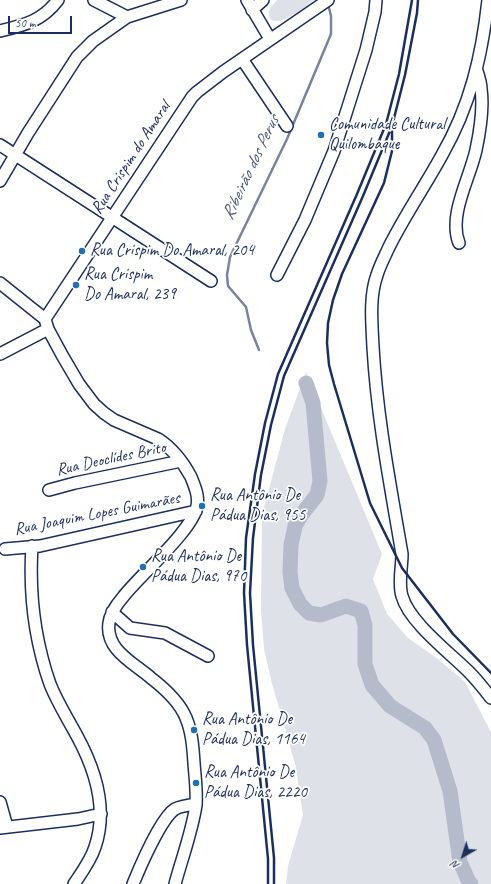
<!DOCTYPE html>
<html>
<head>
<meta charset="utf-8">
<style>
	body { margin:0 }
	#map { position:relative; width:491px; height:884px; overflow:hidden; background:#fff; font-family:Caveat,sans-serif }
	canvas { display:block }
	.north { position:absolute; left:443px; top:836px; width:40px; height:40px; -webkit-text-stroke:3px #fff; paint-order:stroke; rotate:219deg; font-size:11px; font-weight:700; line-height:16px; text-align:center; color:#1b2f5e }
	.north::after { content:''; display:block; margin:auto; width:14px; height:18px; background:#1b2f5e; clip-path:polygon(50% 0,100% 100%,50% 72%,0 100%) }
	.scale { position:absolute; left:8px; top:16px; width:64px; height:18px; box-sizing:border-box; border:2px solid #1b2f5e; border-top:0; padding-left:5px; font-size:12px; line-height:14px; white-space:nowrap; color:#1b2f5e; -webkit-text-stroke:3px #fff; paint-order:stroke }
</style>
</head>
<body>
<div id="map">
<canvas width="491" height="884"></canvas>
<div class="north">N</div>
<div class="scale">50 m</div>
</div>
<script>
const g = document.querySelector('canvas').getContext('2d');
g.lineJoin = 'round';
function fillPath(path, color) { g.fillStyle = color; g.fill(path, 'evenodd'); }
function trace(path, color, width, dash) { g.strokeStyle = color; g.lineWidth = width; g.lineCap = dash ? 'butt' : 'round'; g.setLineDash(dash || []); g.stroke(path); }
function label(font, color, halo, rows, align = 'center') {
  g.font = font + ' Caveat,sans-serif'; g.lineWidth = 3.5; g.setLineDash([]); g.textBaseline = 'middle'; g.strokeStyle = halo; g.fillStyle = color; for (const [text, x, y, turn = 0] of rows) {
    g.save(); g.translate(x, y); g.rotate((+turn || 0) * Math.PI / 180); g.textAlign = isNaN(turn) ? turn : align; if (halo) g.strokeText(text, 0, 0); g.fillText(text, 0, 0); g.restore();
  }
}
const green = new Path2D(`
	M 277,0 L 314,0 C 304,7 281,27 270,19 C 266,11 272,6 277,0 Z
	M 306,372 L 382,554 L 373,579 L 387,614 L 408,638 L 438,659 L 465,682 L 491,732 L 491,884 L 286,884 L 288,866 L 303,815 L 296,768 L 284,724 L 272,684 L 264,649 L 261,610 L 262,515 L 285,429 Z`);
const stream = new Path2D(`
	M 259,350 L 251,330 L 246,307 L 228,286 L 227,275 L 230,257 L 287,139 L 331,34 L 331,16 L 328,4`);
const river = new Path2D(`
	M 306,383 L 313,403 L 320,481 L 317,495 L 302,514 L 295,526 L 291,545 L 290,572 L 292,588 L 300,604 L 309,613 L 321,615 L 346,606 L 361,611 L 365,625 L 365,664 L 372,685 L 390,706 L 425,728 L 434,740 L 450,791 L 460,862 L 469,882 L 471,884`);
const minor = new Path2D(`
	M 94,0 L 127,17 L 181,0
	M 247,0 L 270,39
	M 488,0 C 482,56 470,106 442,155 C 425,186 405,215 389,247 C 385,256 380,265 377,275 C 369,297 372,324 373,347 C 377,417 390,484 402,554 C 402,568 398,583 402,596 C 409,622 450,653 469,672 C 477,680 484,689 491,698
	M 252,10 L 263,0
	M 0,31 C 25,25 42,21 58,0
	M 242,59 L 287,126
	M 0,145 L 211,281
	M 0,181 L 28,133 L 77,57 L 93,41 L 127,17
	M 459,243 C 448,215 470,178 476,150 C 480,131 484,109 481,89 C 481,83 479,77 477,71
	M 277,275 L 305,220 L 334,151 L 366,50 L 375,12 L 376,0
	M 0,283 L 45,319 L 48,329 L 62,355 L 79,384 L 94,404 L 104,413 L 114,420 L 158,439 C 172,448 183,462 191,477 C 195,487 199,496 197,506 C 193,530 140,575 123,597 C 117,604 110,613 109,623 C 105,650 134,663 151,678 C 164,688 180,703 186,718 C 192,732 193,748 194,763 C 195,777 197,791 196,805 C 192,832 182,858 175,884
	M 45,319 L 192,97 L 197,92 L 223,72 L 328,0
	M 0,354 L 48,329
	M 49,490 L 75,483 L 181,461
	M 32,546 C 29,592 35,641 50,684 C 57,702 68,719 77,736 C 95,769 108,809 95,847 C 91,860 82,872 74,884
	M 5,549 L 40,546 L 196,511
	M 112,612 L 130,628 L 165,633 L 208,656
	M 0,802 L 7,827
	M 0,828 L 78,819 L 101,814
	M 133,884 C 140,867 161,818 175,809 C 181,806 189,805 196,804`);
const rail = new Path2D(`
	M 392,130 L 392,151 L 384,183 L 342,274 L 333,300 L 328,323 L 327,343 L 329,365 L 334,384 L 370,503 L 402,568 L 453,634 L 491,673
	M 268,884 L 268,859 L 247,645 L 244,593 L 246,538 L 255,474 L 265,423 L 278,374 L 357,194 L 386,124 L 399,74 L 412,0
	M 274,884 L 274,858 L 253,645 L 250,593 L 253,538 L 261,475 L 271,425 L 284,376 L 363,196 L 392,126 L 405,75 L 417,13 L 418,0`);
const markers = [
	[321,135,4,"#1f6fb2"],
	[82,251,4,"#1f6fb2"],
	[76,285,4,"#1f6fb2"],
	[202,506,4,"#1f6fb2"],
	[143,567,4,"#1f6fb2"],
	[194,730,4,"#1f6fb2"],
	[196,783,4,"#1f6fb2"]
];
const poiNames = [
	["Comunidade Cultural",329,125],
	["Quilombaque",329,145],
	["Rua Crispim Do Amaral, 204",90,251],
	["Rua Crispim",84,275],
	["Do Amaral, 239",84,295],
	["Rua Antônio De",210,496],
	["Pádua Dias, 955",210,516],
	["Rua Antônio De",151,557],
	["Pádua Dias, 970",151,577],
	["Rua Antônio De",202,720],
	["Pádua Dias, 1164",202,740],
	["Rua Antônio De",204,773],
	["Pádua Dias, 2220",204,793]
];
const streetNames = [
	["Rua Crispim do Amaral",131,158,-57],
	["Rua Deoclídes Brito",111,459,-12],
	["Rua Joaquim Lopes Guimarães",97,514,-11]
];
const waterNames = [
	["Ribeirão dos Perus",251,168,-65]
];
fillPath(green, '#dee1e7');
trace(stream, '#77839f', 2.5);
trace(river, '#b5bbca', 15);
trace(minor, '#1b2f5e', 14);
trace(minor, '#fff', 11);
trace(rail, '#1b2f5e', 2.5);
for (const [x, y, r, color] of markers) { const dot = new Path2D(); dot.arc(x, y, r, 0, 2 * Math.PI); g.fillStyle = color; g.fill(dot); trace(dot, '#fff', 1.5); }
label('17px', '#1b2f5e', '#fff', poiNames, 'left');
label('17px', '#1b2f5e', '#fff', streetNames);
label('italic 18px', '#49597e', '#fff', waterNames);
</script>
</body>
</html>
